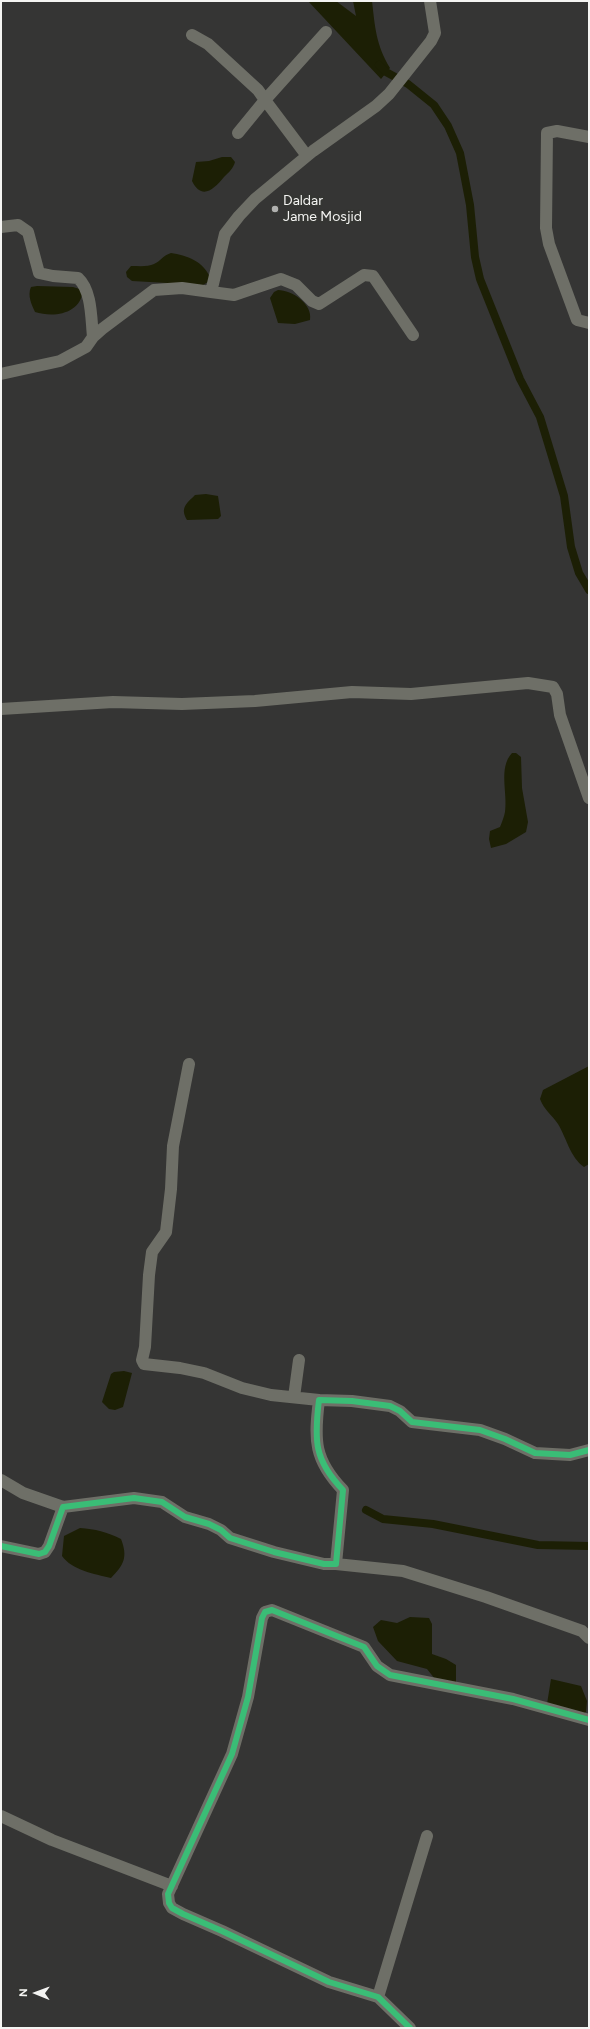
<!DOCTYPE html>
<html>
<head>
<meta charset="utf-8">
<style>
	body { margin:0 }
	#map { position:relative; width:590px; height:2029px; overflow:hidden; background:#353534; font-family:Figtree,sans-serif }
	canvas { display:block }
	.frame { position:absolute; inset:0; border:2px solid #f4f4f2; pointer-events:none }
	.north { position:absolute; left:16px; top:1973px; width:40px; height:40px; -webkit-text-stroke:3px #353633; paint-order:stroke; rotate:271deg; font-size:11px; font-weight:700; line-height:16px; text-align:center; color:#f4f4f2 }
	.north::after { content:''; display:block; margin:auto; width:14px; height:18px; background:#f4f4f2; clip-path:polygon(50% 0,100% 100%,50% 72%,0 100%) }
</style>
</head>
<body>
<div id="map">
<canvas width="590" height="2029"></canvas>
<div class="frame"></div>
<div class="north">N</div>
</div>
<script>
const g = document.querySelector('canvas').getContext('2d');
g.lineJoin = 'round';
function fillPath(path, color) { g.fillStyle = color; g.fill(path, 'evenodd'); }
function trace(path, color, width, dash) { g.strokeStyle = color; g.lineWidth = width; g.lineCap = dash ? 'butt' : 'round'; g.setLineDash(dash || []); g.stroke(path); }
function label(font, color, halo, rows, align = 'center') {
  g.font = font + ' Figtree,sans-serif'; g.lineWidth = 4; g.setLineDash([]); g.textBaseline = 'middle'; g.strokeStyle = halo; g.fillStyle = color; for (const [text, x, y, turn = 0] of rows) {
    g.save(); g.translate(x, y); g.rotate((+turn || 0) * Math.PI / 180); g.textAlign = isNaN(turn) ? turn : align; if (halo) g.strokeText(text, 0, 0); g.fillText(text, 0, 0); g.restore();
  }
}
const water = new Path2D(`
	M 308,1 L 336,1 L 356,16 L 353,1 L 372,1 C 375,27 376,45 390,68 L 381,79 Z
	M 222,157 L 231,157 L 235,162 C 233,169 229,172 224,177 C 214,189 202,201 192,181 L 196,162 L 209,161 Z
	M 171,253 C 186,255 205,262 210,278 L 208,282 L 203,285 L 132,281 L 127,277 L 126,272 L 131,266 C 139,266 148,267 154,264 C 161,261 162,256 171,253 Z
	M 37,286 L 73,287 L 83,290 C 81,314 54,318 35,312 C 32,305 27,296 31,287 Z
	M 278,290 C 292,290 313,304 310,320 L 295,324 L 278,323 L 270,298 L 274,292 Z
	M 206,494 L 218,496 L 221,516 L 218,519 L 187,520 C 180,508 186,504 195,495 Z
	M 512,753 L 516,753 L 521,757 L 522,788 L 528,822 L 526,832 L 506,844 L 491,848 L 489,839 L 490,831 L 500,827 C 502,822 504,817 505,812 C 508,793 498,768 512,753 Z
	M 589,1066 L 589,1164 L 584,1167 C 570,1157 567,1139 558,1124 C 552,1115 544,1110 540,1099 L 543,1090 Z
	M 124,1371 L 132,1373 L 123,1407 L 115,1410 L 109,1409 L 102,1402 L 111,1374 L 114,1372 Z
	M 80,1528 C 95,1529 107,1532 121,1539 C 128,1557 124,1565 111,1578 C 94,1574 72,1570 62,1556 L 64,1536 Z
	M 410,1617 L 429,1618 L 432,1624 L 432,1654 L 446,1659 L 456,1665 L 456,1684 L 435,1679 L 427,1669 L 397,1661 L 378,1641 L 373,1627 L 381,1620 L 397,1623 Z
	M 551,1679 L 581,1686 L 587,1701 L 586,1712 L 582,1715 L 547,1704 Z`);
const canal = new Path2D(`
	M 379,65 L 386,72 L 408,84 L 434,105 L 448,126 L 460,153 L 470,205 L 475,257 L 480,279 L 520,379 L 540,417 L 564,496 L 571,547 L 579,573 L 589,590
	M 366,1510 L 383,1519 L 433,1524 L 538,1545 L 589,1546`);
const minor = new Path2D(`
	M 192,35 L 208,44 L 258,90 L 265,100 L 238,133
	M 589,137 L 557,131 L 547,133 L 546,228 L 549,244 L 577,320 L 589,323
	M 307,156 L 265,100 L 326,32
	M 1,227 L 18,225 L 28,232 L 39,273 L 53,276 L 78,278 C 92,291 91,318 93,337
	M 211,292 L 234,295 L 281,279 L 296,285 L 312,301 L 319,304 L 364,275 L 373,276 L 413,335
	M 1,374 L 60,361 L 86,347 L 93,337 L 102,329 L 154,290 L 182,288 L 211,292 L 225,234 L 239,216 L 255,199 L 313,151 L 376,106 L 389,94 L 431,41 L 435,33 L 430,1
	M 1,709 L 113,702 L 182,704 L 255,701 L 352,692 L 411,694 L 528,683 L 553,687 L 557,694 L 560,715 L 589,798
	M 189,1064 L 173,1146 L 171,1189 L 166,1232 L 152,1252 L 149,1275 L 145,1347 L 142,1360 L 144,1364 L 180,1368 L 204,1373 L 242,1388 L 271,1395 L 319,1400
	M 294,1397 L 299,1360
	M 1,1480 L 23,1493 L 63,1507
	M 1,1546 L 39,1554 L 45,1552 L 49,1546 L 63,1507 L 134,1498 L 162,1502 L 185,1517 L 209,1524 L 221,1530 L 230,1538 L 274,1552 L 324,1564 L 336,1564 L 343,1490 C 314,1460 314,1440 319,1400 L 352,1401 L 390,1406 L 400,1411 L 412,1422 L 480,1430 L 505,1439 L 535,1453 L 570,1455 L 589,1450
	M 336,1564 L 403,1571 L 486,1597 L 582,1631 L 589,1638
	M 1,1816 L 52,1840 L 172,1886
	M 378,1997 L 427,1836
	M 410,2028 L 378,1997 L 329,1982 L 222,1931 L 183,1914 L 172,1908 L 169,1903 L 168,1894 L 232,1754 L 248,1697 L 262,1618 L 265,1612 L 272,1610 L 364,1647 L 377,1666 L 390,1675 L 513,1699 L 589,1720`);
const cycleway = new Path2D(`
	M 1,1546 L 39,1554 L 45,1552 L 49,1546 L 63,1507 L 134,1498 L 162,1502 L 185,1517 L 209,1524 L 221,1530 L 230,1538 L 274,1552 L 324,1564 L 336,1564 L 343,1490 C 314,1460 314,1440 319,1400 L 352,1401 L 390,1406 L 400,1411 L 412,1422 L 480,1430 L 505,1439 L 535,1453 L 570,1455 L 589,1450
	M 410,2028 L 378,1997 L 329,1982 L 222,1931 L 183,1914 L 172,1908 L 169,1903 L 168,1894 L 232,1754 L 248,1697 L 262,1618 L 265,1612 L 272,1610 L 364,1647 L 377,1666 L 390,1675 L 513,1699 L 589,1720`);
const markers = [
	[275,209,4,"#b1b1b0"]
];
const poiNames = [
	["Daldar",283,201],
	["Jame Mosjid",283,217]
];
fillPath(water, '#1c1f05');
trace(canal, '#1c1f05', 8);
trace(minor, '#6e6f67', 12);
trace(cycleway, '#3abd76', 6);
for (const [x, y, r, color] of markers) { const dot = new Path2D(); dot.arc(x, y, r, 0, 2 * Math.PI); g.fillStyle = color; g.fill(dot); trace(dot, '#353633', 1.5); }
label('14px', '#f4f4f2', '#353633', poiNames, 'left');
</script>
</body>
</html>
